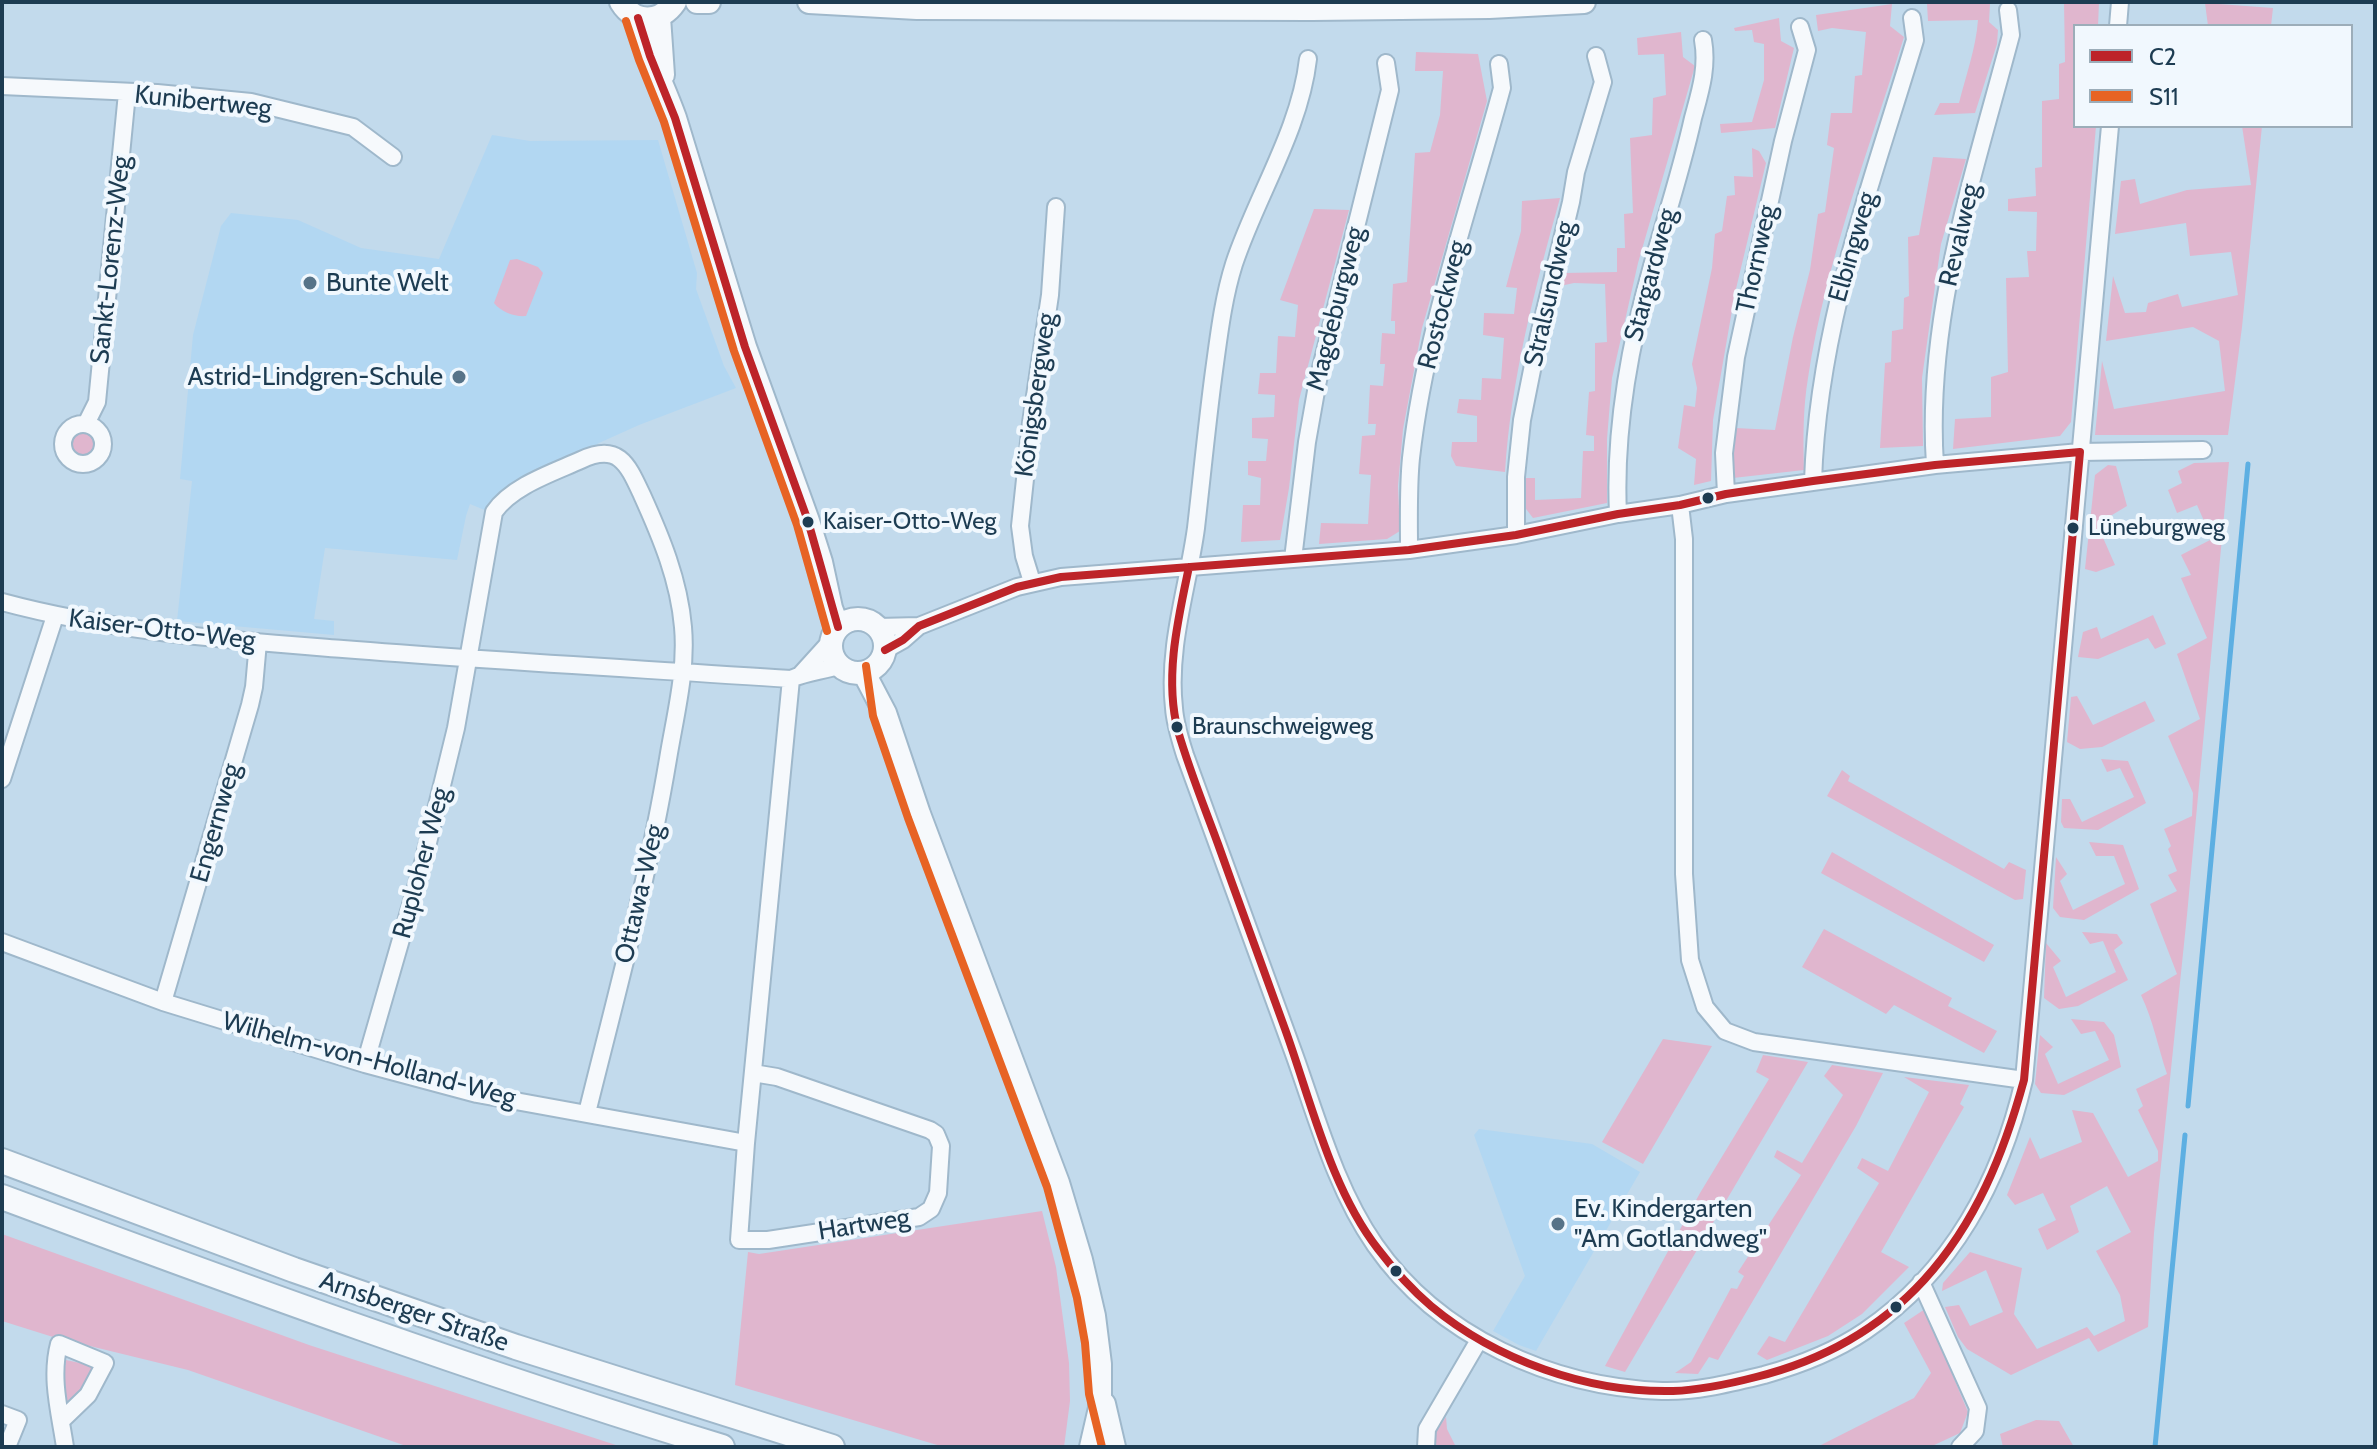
<!DOCTYPE html>
<html>
<head>
<meta charset="utf-8">
<style>
	body { margin:0 }
	#map { position:relative; width:2377px; height:1449px; overflow:hidden; background:#c2daec; font-family:Cabin,sans-serif }
	canvas { display:block }
	.frame { position:absolute; inset:0; border:4px solid #1d3c52; pointer-events:none }
	.legend { position:absolute; left:2073px; top:24px; width:280px; height:104px; box-sizing:border-box; background:#f1f8fe; border:2px solid #9cadb9; margin:0; padding:10px 14px; list-style:none; font-size:24px; color:#1d3c52 }
	.legend li { display:flex; align-items:center; gap:16px; height:40px }
	.legend b { width:40px; border:2px solid #9cadb9 }
</style>
</head>
<body>
<div id="map">
<canvas width="2377" height="1449"></canvas>
<div class="frame"></div>
<ul class="legend">
<li><b style="height:10px;background:#bd2429"></b>C2</li>
<li><b style="height:10px;background:#e76324"></b>S11</li>
</ul>
</div>
<script>
const g = document.querySelector('canvas').getContext('2d');
g.lineJoin = 'round';
function fillPath(path, color) { g.fillStyle = color; g.fill(path, 'evenodd'); }
function trace(path, color, width, dash) { g.strokeStyle = color; g.lineWidth = width; g.lineCap = dash ? 'butt' : 'round'; g.setLineDash(dash || []); g.stroke(path); }
function label(font, color, halo, rows, align = 'center') {
  g.font = font + ' Cabin,sans-serif'; g.lineWidth = 8; g.setLineDash([]); g.textBaseline = 'middle'; g.strokeStyle = halo; g.fillStyle = color; for (const [text, x, y, turn = 0] of rows) {
    g.save(); g.translate(x, y); g.rotate((+turn || 0) * Math.PI / 180); g.textAlign = isNaN(turn) ? turn : align; if (halo) g.strokeText(text, 0, 0); g.fillText(text, 0, 0); g.restore();
  }
}
const built = new Path2D(`
	M 492,135 L 530,141 L 658,140 L 697,273 L 696,289 L 724,366 L 736,388 L 639,425 L 599,443 L 487,511 L 470,504 L 466,516 L 457,560 L 325,548 L 314,619 L 334,621 L 334,635 L 177,621 L 192,481 L 180,479 L 193,335 L 221,226 L 231,213 L 298,220 L 361,248 L 439,259 Z
	M 1479,1129 L 1592,1144 L 1640,1172 L 1536,1351 L 1519,1345 L 1493,1331 L 1525,1276 L 1474,1135 Z`);
const green = new Path2D(`
	M 2064,2 L 2099,2 L 2098,26 L 2075,26 L 2075,126 L 2096,126 L 2071,422 L 2060,436 L 1953,449 L 1955,419 L 1991,417 L 1991,377 L 2008,372 L 2006,278 L 2029,277 L 2027,251 L 2036,251 L 2037,212 L 2008,211 L 2008,199 L 2036,196 L 2035,168 L 2042,167 L 2042,101 L 2059,99 L 2059,64 L 2065,62 Z
	M 2205,3 L 2273,8 L 2271,26 L 2208,26 Z
	M 1892,4 L 1890,26 L 1904,37 C 1869,149 1826,261 1808,378 C 1803,408 1803,439 1804,470 L 1733,478 L 1735,428 L 1775,430 L 1793,337 L 1810,270 L 1818,214 L 1825,212 L 1834,148 L 1827,145 L 1831,113 L 1852,113 L 1855,76 L 1862,75 L 1866,32 L 1832,28 L 1818,31 L 1816,15 Z
	M 1927,4 L 1990,4 L 1989,22 L 1998,30 L 1997,44 L 1975,113 L 1934,115 L 1940,103 L 1959,103 C 1966,75 1976,48 1978,20 L 1928,21 Z
	M 1779,18 L 1781,41 L 1794,48 L 1775,128 L 1721,133 L 1720,124 L 1752,122 L 1764,80 L 1764,44 L 1754,42 L 1752,30 L 1735,31 L 1734,28 Z
	M 1681,32 L 1683,57 L 1695,66 L 1638,263 L 1612,378 L 1607,439 L 1607,503 L 1533,518 L 1523,505 L 1524,478 L 1535,478 L 1535,500 L 1581,498 L 1583,451 L 1594,451 L 1594,436 L 1586,435 L 1589,392 L 1595,391 L 1595,343 L 1607,342 L 1605,284 L 1574,283 L 1560,286 L 1564,273 L 1617,272 L 1617,248 L 1625,248 L 1624,214 L 1633,213 L 1630,138 L 1652,135 L 1653,98 L 1666,95 L 1664,54 L 1638,55 L 1637,38 Z
	M 1416,52 L 1478,54 L 1487,101 L 1422,328 L 1403,429 L 1398,486 L 1400,531 L 1387,539 L 1319,544 L 1321,523 L 1368,524 L 1371,475 L 1359,474 L 1362,436 L 1375,435 L 1376,424 L 1368,424 L 1370,385 L 1383,386 L 1385,364 L 1380,364 L 1382,333 L 1395,334 L 1395,321 L 1391,321 L 1393,284 L 1407,282 L 1415,153 L 1430,152 L 1440,115 L 1443,71 L 1415,71 Z
	M 2242,126 L 2262,126 L 2242,327 L 2228,435 L 2095,435 L 2102,361 L 2114,409 L 2225,391 L 2219,341 L 2193,327 L 2106,341 L 2113,276 L 2125,313 L 2146,312 L 2148,303 L 2178,294 L 2182,307 L 2238,295 L 2231,252 L 2190,256 L 2186,223 L 2115,234 L 2121,181 L 2135,179 L 2140,204 L 2187,190 L 2251,185 Z
	M 1752,148 L 1759,151 L 1766,163 L 1735,293 L 1713,420 L 1711,481 L 1694,485 L 1696,459 L 1678,448 L 1684,405 L 1695,407 L 1697,388 L 1692,364 L 1712,268 L 1715,234 L 1722,231 L 1727,196 L 1735,195 L 1734,176 L 1753,177 Z
	M 1933,157 L 1966,159 L 1941,244 L 1922,378 L 1923,446 L 1880,448 L 1885,363 L 1891,362 L 1892,331 L 1903,329 L 1904,298 L 1909,296 L 1908,237 L 1919,235 Z
	M 1560,198 C 1535,288 1511,378 1505,472 L 1456,466 L 1451,456 L 1452,442 L 1477,442 L 1477,416 L 1457,413 L 1459,399 L 1481,400 L 1482,378 L 1501,379 L 1504,338 L 1483,335 L 1484,313 L 1514,314 L 1517,288 L 1506,287 L 1521,231 L 1522,201 Z
	M 1314,209 L 1349,210 L 1299,400 L 1289,488 L 1280,540 L 1241,542 L 1243,505 L 1260,505 L 1261,478 L 1248,475 L 1248,461 L 1266,461 L 1268,439 L 1252,438 L 1252,418 L 1274,417 L 1275,395 L 1258,394 L 1260,373 L 1276,373 L 1278,336 L 1295,337 L 1298,305 L 1280,300 Z
	M 517,259 L 538,267 L 543,273 L 526,316 C 515,317 501,312 494,303 L 510,260 Z
	M69 444a14 14 0 1 1 28 0a14 14 0 1 1-28 0Z
	M 2229,462 L 2187,915 L 2154,1233 L 2148,1327 L 2098,1352 L 2089,1338 L 2011,1375 L 1967,1349 L 1958,1337 L 1945,1307 L 1959,1305 L 1970,1326 L 2003,1312 L 1986,1270 L 1942,1291 L 1943,1283 L 1970,1252 L 2022,1268 L 2014,1314 L 2037,1349 L 2087,1327 L 2094,1336 L 2125,1321 L 2120,1295 L 2096,1251 L 2131,1232 L 2107,1186 L 2070,1206 L 2079,1232 L 2047,1250 L 2038,1229 L 2056,1220 L 2043,1193 L 2015,1205 L 2007,1195 L 2030,1137 L 2040,1159 L 2082,1142 L 2072,1110 L 2093,1113 L 2128,1177 L 2158,1161 L 2158,1151 L 2138,1110 L 2143,1106 L 2136,1089 L 2167,1074 C 2158,1047 2153,1020 2141,995 L 2177,974 L 2150,904 L 2177,891 L 2168,875 L 2177,871 L 2168,849 L 2171,846 L 2164,829 L 2192,816 L 2193,793 L 2168,736 L 2200,719 L 2177,654 L 2207,638 L 2181,578 L 2191,575 L 2181,555 L 2212,539 L 2197,505 L 2177,513 L 2168,490 L 2182,483 L 2178,471 L 2194,463 Z
	M 2108,465 L 2116,466 L 2127,506 L 2097,524 L 2115,565 L 2096,572 L 2085,569 L 2095,475 Z
	M 2153,615 L 2166,644 L 2155,649 L 2148,638 L 2098,659 L 2078,657 L 2083,632 L 2097,627 L 2101,639 Z
	M 2077,696 L 2093,725 L 2145,701 L 2155,721 L 2102,747 L 2080,749 L 2067,742 L 2071,697 Z
	M 2101,759 L 2128,761 L 2146,803 L 2098,830 L 2064,828 L 2061,822 L 2062,799 L 2070,799 L 2082,822 L 2134,797 L 2120,768 L 2107,772 Z
	M 1842,770 L 1850,776 L 1848,781 L 2004,869 L 2009,862 L 2026,870 L 2023,899 L 2015,900 L 1827,796 Z
	M 2089,842 L 2123,845 L 2139,889 L 2084,920 L 2060,917 L 2053,908 L 2056,857 L 2067,874 L 2060,881 L 2073,910 L 2125,884 L 2114,856 L 2096,856 Z
	M 1832,852 L 1994,945 L 1984,962 L 1821,873 Z
	M 1824,929 L 1952,998 L 1948,1006 L 1997,1031 L 1984,1053 L 1894,1005 L 1886,1014 L 1802,967 Z
	M 2082,932 L 2117,934 L 2123,943 L 2114,950 L 2128,980 L 2078,1006 L 2059,1009 L 2044,998 L 2046,943 L 2061,961 L 2053,967 L 2066,997 L 2116,972 L 2103,941 L 2090,944 Z
	M 2071,1019 L 2104,1022 L 2114,1035 L 2121,1067 L 2064,1095 L 2041,1093 L 2035,1084 L 2040,1035 L 2053,1047 L 2045,1054 L 2058,1084 L 2109,1060 L 2095,1031 L 2081,1034 Z
	M 1663,1039 L 1712,1046 L 1643,1164 L 1602,1142 Z
	M 1763,1055 L 1808,1062 L 1625,1372 L 1605,1366 L 1700,1193 L 1769,1079 L 1756,1072 Z
	M 1832,1065 L 1883,1073 L 1856,1126 L 1718,1360 L 1709,1357 L 1698,1374 L 1675,1373 L 1691,1362 L 1731,1288 L 1737,1289 L 1744,1276 L 1738,1272 L 1801,1175 L 1774,1157 L 1777,1150 L 1802,1163 L 1843,1095 L 1824,1076 Z
	M 1904,1077 L 1969,1085 L 1960,1104 L 1964,1107 L 1881,1252 L 1909,1267 L 1862,1314 L 1828,1336 L 1767,1360 L 1757,1354 L 1769,1336 L 1785,1342 L 1879,1183 L 1857,1168 L 1862,1158 L 1888,1171 L 1929,1092 Z
	M 1042,1211 L 1056,1267 L 1069,1363 L 1070,1401 L 1064,1447 L 944,1447 L 735,1385 L 748,1252 L 759,1254 Z
	M 2,1234 L 309,1345 L 622,1447 L 409,1447 L 188,1370 L 53,1337 L 2,1321 Z
	M 1925,1309 L 1968,1412 L 1960,1433 L 1930,1447 L 1817,1447 L 1914,1398 L 1931,1373 L 1904,1323 Z
	M 66,1360 L 94,1366 L 82,1391 L 66,1402 L 62,1388 Z
	M 1446,1417 L 1447,1429 L 1456,1447 L 1437,1447 L 1433,1436 Z
	M 2036,1420 L 2059,1421 L 2074,1447 L 2003,1447 L 2000,1434 Z`);
const stream = new Path2D(`
	M 2188,1106 L 2248,464
	M 2155,1447 L 2185,1135`);
const street = new Path2D(`
	M 2118,26 L 2120,2
	M 1308,59 C 1300,130 1256,197 1234,264 C 1223,299 1219,335 1214,371 C 1207,423 1202,476 1196,528 C 1188,587 1167,647 1174,708 C 1175,724 1180,739 1185,755 C 1222,855 1258,955 1294,1054 C 1317,1118 1336,1189 1375,1245 C 1439,1337 1552,1387 1662,1391 C 1696,1392 1731,1383 1764,1375 C 1800,1365 1834,1352 1865,1331 C 1952,1272 2001,1180 2024,1080 L 2110,126
	M 2,86 L 157,93 L 251,102 L 353,127 L 393,157
	M63 444a20 20 0 1 1 40 0a20 20 0 1 1-40 0Z
	M 86,424 L 97,402 L 127,93
	M 1935,465 C 1925,318 1974,175 2011,35 L 2008,10
	M 1813,481 C 1818,326 1871,186 1915,40 L 1912,18
	M 1726,494 L 1724,453 L 1736,357 L 1783,141 L 1807,50 L 1800,27
	M 1680,505 L 1684,539 L 1684,874 L 1690,960 L 1705,1007 L 1725,1031 L 1754,1042 L 2024,1080
	M 1618,514 C 1614,430 1629,347 1652,266 C 1666,217 1682,168 1693,118 C 1700,92 1708,68 1703,40
	M 1516,535 L 1516,477 L 1522,420 L 1539,335 L 1571,202 L 1576,172 L 1603,82 L 1596,56
	M 1409,550 C 1409,519 1408,488 1411,458 C 1425,332 1469,210 1502,88 L 1499,64
	M 1293,559 L 1307,442 L 1318,380 L 1390,90 L 1386,63
	M 1032,582 L 1024,556 L 1020,526 L 1031,423 L 1050,295 L 1056,207
	M 2,602 C 113,632 229,640 343,649 C 492,661 641,669 791,679 C 806,672 822,671 838,666
	M 878,627 L 919,626
	M 885,650 L 903,640 L 919,626 L 1017,587 L 1061,577 L 1409,550 L 1516,535 L 1618,514 L 1680,505 L 1726,494 L 1935,465 L 2080,452 L 2203,450
	M 801,674 L 830,642
	M 2,779 L 55,616
	M 2,942 L 163,1002 L 365,1064 L 477,1094 L 746,1143
	M 163,1002 L 250,705 L 254,687 L 258,642
	M 365,1064 L 423,863 L 456,728 L 494,512 C 512,486 552,473 581,460 C 619,442 628,465 642,495 C 661,537 679,580 683,627 C 687,671 675,716 668,759 C 648,879 616,996 587,1113
	M 753,1073 L 777,1077 L 930,1130 L 936,1134 L 941,1146 L 938,1193 L 931,1209 L 919,1217 L 768,1240 L 739,1240 L 746,1143 L 791,679
	M 1921,1282 L 1978,1408 L 1975,1431 L 1960,1447
	M 2,1414 L 18,1420 L 7,1447
	M 61,1421 L 88,1395 L 105,1363 L 59,1344 C 50,1378 60,1413 65,1447
	M 1426,1447 L 1427,1429 L 1479,1340`);
const secondary = new Path2D(`
	M 621,2 C 635,25 661,23 675,2
	M 697,2 L 709,2
	M 809,2 L 917,8 L 1312,9 L 1489,7 L 1584,2
	M 659,17 L 663,75
	M 638,18 C 646,53 663,84 675,118 L 745,347 L 808,521 L 821,562 L 831,608 L 838,627
	M831 646a27 27 0 1 1 54 0a27 27 0 1 1-54 0Z
	M 864,673 L 885,713 L 919,814 L 1058,1183 L 1081,1260 L 1094,1316 L 1100,1364 L 1100,1408 L 1091,1447
	M 1104,1404 L 1114,1447`);
const primary = new Path2D(`
	M 2,1161 L 294,1270 L 516,1347 L 832,1447
	M 2,1197 C 241,1286 479,1373 722,1447`);
const bus1 = new Path2D(`
	M 638,18 L 650,56 L 675,118 L 745,347 L 808,521 L 838,627
	M 1189,567 C 1178,619 1164,678 1178,731 C 1189,769 1204,806 1218,844 C 1240,906 1263,968 1285,1029 C 1311,1101 1331,1189 1378,1249 C 1394,1270 1411,1289 1431,1306 C 1496,1360 1588,1393 1673,1391 C 1701,1390 1729,1384 1756,1377 C 1821,1361 1879,1329 1924,1280 C 1976,1223 2004,1153 2024,1080 L 2080,452
	M 885,650 L 903,640 L 919,626 L 1017,587 L 1061,577 L 1409,550 L 1516,535 L 1618,514 L 1680,505 L 1726,494 L 1813,481 L 1935,465 L 2080,452`);
const bus2 = new Path2D(`
	M 626,21 L 639,60 L 664,122 L 734,351 L 797,525 L 827,631
	M 866,666 L 873,716 L 908,818 L 1047,1187 L 1077,1298 L 1085,1343 L 1089,1394 L 1102,1447`);
const markers = [
	[310,283,8,"#577388"],
	[459,377,8,"#577388"],
	[1708,498,7,"#1d3c52"],
	[808,522,7,"#1d3c52"],
	[2073,528,7,"#1d3c52"],
	[1177,727,7,"#1d3c52"],
	[1558,1224,8,"#577388"],
	[1396,1271,7,"#1d3c52"],
	[1896,1307,7,"#1d3c52"]
];
const busNames = [
	["Kaiser-Otto-Weg",823,522],
	["Lüneburgweg",2088,528],
	["Braunschweigweg",1192,727]
];
const streetNames = [
	["Kunibertweg",203,102,6],
	["Revalweg",1960,235,-77],
	["Elbingweg",1853,247,-74],
	["Thornweg",1757,259,-78],
	["Sankt-Lorenz-Weg",111,260,-84],
	["Stargardweg",1651,275,-75],
	["Stralsundweg",1550,294,-77],
	["Rostockweg",1443,305,-76],
	["Magdeburgweg",1336,309,-76],
	["Königsbergweg",1036,395,-82],
	["Kaiser-Otto-Weg",162,630,7],
	["Engernweg",216,823,-74],
	["Ruploher Weg",422,863,-75],
	["Ottawa-Weg",640,894,-77],
	["Wilhelm-von-Holland-Weg",369,1060,15],
	["Hartweg",864,1225,-9],
	["Arnsberger Straße",414,1312,19]
];
const poiNames = [
	["Bunte Welt",326,283],
	["Astrid-Lindgren-Schule",443,377,"right"],
	["Ev. Kindergarten",1574,1209],
	["\"Am Gotlandweg\"",1574,1239]
];
fillPath(built, '#b2d7f2');
fillPath(green, '#e0b6ce');
trace(stream, '#5dafe2', 5);
trace(street, '#9fb8cb', 20);
trace(secondary, '#9fb8cb', 26);
trace(primary, '#9fb8cb', 28);
trace(street, '#f6f9fc', 16);
trace(secondary, '#f6f9fc', 22);
trace(primary, '#f6f9fc', 24);
trace(bus1, '#bd2429', 8);
trace(bus2, '#e76324', 8);
for (const [x, y, r, color] of markers) { const dot = new Path2D(); dot.arc(x, y, r, 0, 2 * Math.PI); g.fillStyle = color; g.fill(dot); trace(dot, '#f1f8fe', 3); }
label('24px', '#1d3c52', '#f1f8fe', busNames, 'left');
label('26px', '#1d3c52', '#f1f8fe', streetNames);
label('26px', '#1d3c52', '#f1f8fe', poiNames, 'left');
</script>
</body>
</html>
